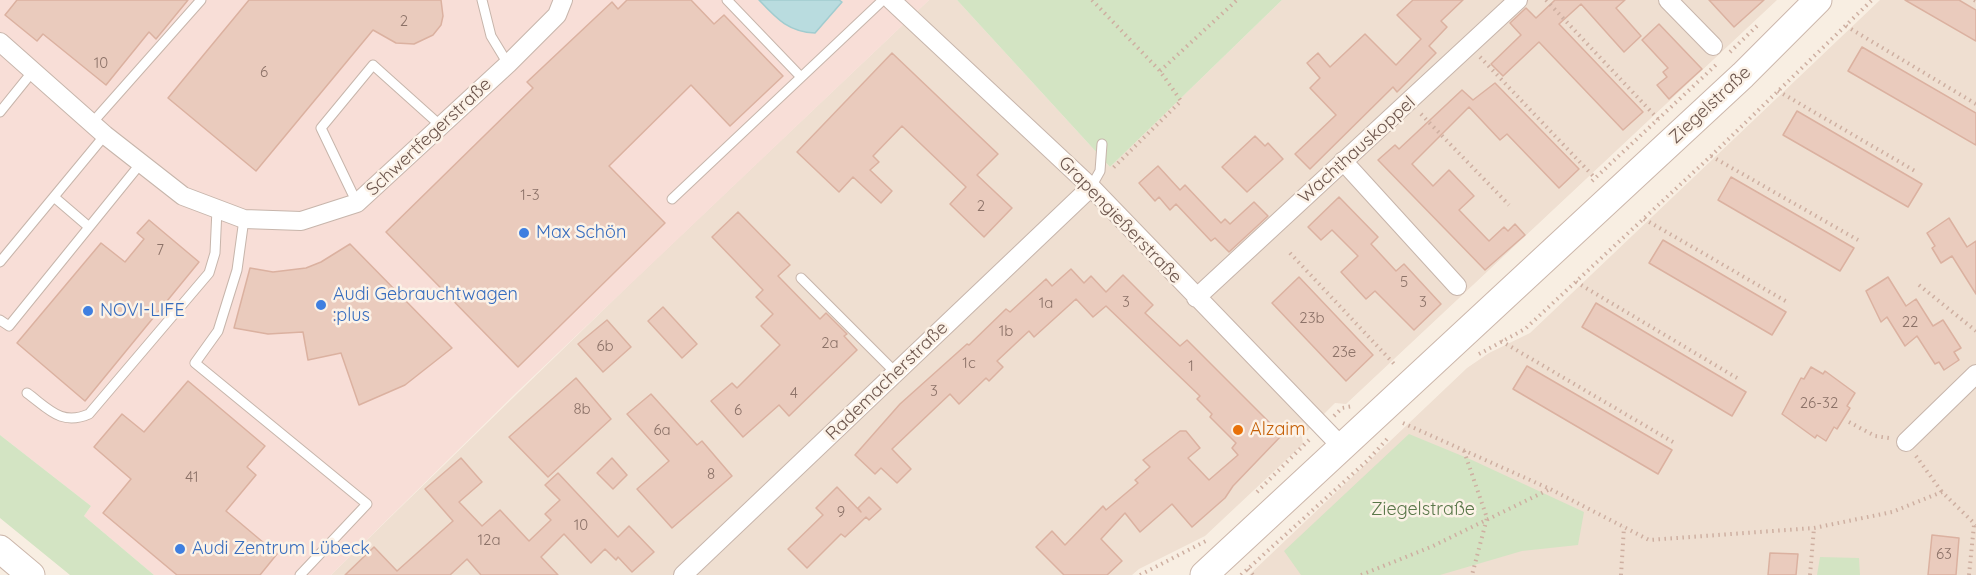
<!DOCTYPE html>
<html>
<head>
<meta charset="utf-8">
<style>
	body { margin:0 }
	canvas { display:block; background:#f8eee2 }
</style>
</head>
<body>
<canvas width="1976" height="575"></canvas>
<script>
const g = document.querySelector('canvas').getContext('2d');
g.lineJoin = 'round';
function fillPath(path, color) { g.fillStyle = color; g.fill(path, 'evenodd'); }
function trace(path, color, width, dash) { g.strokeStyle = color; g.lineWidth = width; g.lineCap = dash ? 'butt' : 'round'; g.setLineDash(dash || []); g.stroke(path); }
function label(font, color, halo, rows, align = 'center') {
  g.font = font + ' Quicksand,sans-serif'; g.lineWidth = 5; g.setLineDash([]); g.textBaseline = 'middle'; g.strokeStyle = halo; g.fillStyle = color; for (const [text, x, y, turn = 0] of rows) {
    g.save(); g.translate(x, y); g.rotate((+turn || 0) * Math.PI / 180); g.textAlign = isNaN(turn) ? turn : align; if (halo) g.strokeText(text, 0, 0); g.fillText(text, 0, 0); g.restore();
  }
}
const residential = new Path2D(`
	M 929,0 L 957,0 L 1110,167 L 1282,0 L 1777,0 L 1346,404 L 1335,403 L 1302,436 L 1303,444 L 1205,536 L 1139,569 L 1132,575 L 331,575 L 632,282 Z
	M 1880,0 L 1976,0 L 1976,575 L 1249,575 L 1467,368 L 1489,353 L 1530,333 Z`);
const commercial = new Path2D(`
	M 0,0 L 929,0 L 517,392 L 331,575 L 154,575 L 84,516 L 91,506 L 0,435 Z`);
const green = new Path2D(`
	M 957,0 L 1282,0 L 1110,167 Z
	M 1409,434 L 1472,460 L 1584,512 L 1578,545 L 1522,551 L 1440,575 L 1301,575 L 1284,551 Z
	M 0,435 L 91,506 L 84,516 L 154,575 L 70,575 L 0,518 Z
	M 1820,557 L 1859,558 L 1860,575 L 1817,575 Z`);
const water = new Path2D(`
	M 759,0 L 839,0 L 842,2 L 815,33 C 788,32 776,18 759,0 Z`);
const building = new Path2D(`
	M 17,0 L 188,0 L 156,39 L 149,32 L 106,85 L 43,34 L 37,41 L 5,15 Z
	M 249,0 L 441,0 L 443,16 L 441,25 L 433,35 L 414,44 L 396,43 L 373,30 L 256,171 L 168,98 Z
	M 627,0 L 691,0 L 714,24 L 724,15 L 783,76 L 730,126 L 691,85 L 609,166 L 665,223 L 518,367 L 386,232 L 533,88 L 527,82 L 612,2 L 618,9 Z
	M 1413,0 L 1463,0 L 1441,21 L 1447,27 L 1429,46 L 1436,53 L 1397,92 L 1393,87 L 1310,169 L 1295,154 L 1336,115 L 1310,88 L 1320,78 L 1307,63 L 1318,53 L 1330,67 L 1365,34 L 1396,65 L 1421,39 L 1397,15 Z
	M 1555,0 L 1625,0 L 1616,8 L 1641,36 L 1624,52 L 1581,4 L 1559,24 L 1643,112 L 1623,130 L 1539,42 L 1503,76 L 1491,64 L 1521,35 L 1510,23 L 1526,8 L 1536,18 Z
	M 1709,0 L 1764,0 L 1734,27 Z
	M 1905,0 L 1959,0 L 1976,10 L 1976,41 Z
	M 1659,24 L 1702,69 L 1669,99 L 1657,85 L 1667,77 L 1663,72 L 1668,68 L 1642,40 Z
	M 1862,47 L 1976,113 L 1976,145 L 1848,71 Z
	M 892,53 L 998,154 L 977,175 L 1012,208 L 984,237 L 950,204 L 966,187 L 902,126 L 873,156 L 879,162 L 870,170 L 892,191 L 881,203 L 853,177 L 839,192 L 797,152 Z
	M 1495,83 L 1579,169 L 1559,188 L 1507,134 L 1500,140 L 1469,107 L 1412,164 L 1433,186 L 1449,170 L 1474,196 L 1459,210 L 1489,241 L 1504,227 L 1508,231 L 1515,224 L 1525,235 L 1485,270 L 1378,160 L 1395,145 L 1399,149 L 1462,90 L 1473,100 Z
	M 1797,111 L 1922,184 L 1908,207 L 1783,135 Z
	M 1255,136 L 1265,146 L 1268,143 L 1283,159 L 1247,192 L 1222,167 Z
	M 1158,166 L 1180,190 L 1185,185 L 1221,223 L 1225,219 L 1230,224 L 1254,202 L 1268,216 L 1229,252 L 1215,238 L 1211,241 L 1176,204 L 1170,210 L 1159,197 L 1155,201 L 1139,183 Z
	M 1731,177 L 1854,248 L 1840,271 L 1718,200 Z
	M 1339,197 L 1378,237 L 1371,244 L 1396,271 L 1404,264 L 1441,304 L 1414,330 L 1375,291 L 1366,299 L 1341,272 L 1358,256 L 1332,230 L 1321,240 L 1308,227 Z
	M 738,212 L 790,265 L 778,276 L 820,319 L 826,313 L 847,334 L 844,336 L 857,350 L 789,416 L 779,405 L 743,437 L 711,401 L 732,383 L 737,388 L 780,345 L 761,326 L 773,314 L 756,297 L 763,290 L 712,237 Z
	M 1949,218 L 1967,247 L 1976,241 L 1976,294 L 1952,256 L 1941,263 L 1932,248 L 1935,246 L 1927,233 Z
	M 149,220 L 199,262 L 85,401 L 17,343 L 101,243 L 125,262 L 144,239 L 137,233 Z
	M 1663,240 L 1786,312 L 1772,335 L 1649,263 Z
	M 350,244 L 452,348 L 405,385 L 359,405 L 341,353 L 308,360 L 303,332 L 268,334 L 234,328 L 250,268 L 273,272 L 306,268 L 321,262 Z
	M 1071,269 L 1084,283 L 1091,276 L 1106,292 L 1123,275 L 1153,305 L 1145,313 L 1180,346 L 1187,340 L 1282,435 L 1233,486 L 1225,498 L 1192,527 L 1172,504 L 1140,532 L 1125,513 L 1101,539 L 1122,561 L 1107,575 L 1064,575 L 1036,547 L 1052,531 L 1065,545 L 1103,506 L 1106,510 L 1138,483 L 1135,480 L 1150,467 L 1143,460 L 1180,431 L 1186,431 L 1200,448 L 1188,458 L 1209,480 L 1238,455 L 1232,448 L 1236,443 L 1210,417 L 1212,414 L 1197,399 L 1200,396 L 1106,306 L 1093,317 L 1076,299 L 1034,337 L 1029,331 L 997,361 L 1003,367 L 989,381 L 986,378 L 959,404 L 950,394 L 892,449 L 911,469 L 897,483 L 881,468 L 875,474 L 855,455 L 900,404 L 967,344 L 969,345 L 1006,309 L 1010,312 L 1046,279 L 1052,286 Z
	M 1299,277 L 1373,355 L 1346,381 L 1272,303 Z
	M 1888,277 L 1906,306 L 1916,299 L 1933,326 L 1943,320 L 1961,348 L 1954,352 L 1959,360 L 1944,370 L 1939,362 L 1935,364 L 1917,336 L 1905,346 L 1887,317 L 1881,322 L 1866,291 Z
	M 1596,303 L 1746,392 L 1732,416 L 1582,327 Z
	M 663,307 L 697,344 L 682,358 L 648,321 Z
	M 607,320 L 631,347 L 603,372 L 578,344 Z
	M 1527,366 L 1672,450 L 1658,474 L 1513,389 Z
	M 1811,367 L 1823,374 L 1825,371 L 1855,393 L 1847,406 L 1850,408 L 1837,429 L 1834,427 L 1826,441 L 1817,435 L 1815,438 L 1782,414 L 1801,378 L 1804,379 Z
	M 576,378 L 611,419 L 548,477 L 509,437 Z
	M 188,381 L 265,446 L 247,467 L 256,475 L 226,511 L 277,554 L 260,575 L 177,575 L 103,513 L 131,479 L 94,447 L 122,414 L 144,432 Z
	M 651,394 L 697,445 L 702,441 L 732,476 L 672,528 L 637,489 L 669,461 L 627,414 Z
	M 461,458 L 482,482 L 459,502 L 482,526 L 500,510 L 529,541 L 551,520 L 545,514 L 560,500 L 545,485 L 558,473 L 618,537 L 629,526 L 654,552 L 632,572 L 618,557 L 616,560 L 605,549 L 591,563 L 564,534 L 541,557 L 558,575 L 481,575 L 467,559 L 450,575 L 345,575 L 374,547 L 397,571 L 453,521 L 425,489 Z
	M 612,458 L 627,475 L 613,489 L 597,473 Z
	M 837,487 L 861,512 L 858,508 L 869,497 L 881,509 L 869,520 L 866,517 L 845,537 L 841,534 L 807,568 L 788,549 L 823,515 L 816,508 Z
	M 1932,535 L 1959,538 L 1956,575 L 1928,575 Z
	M 1770,553 L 1798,554 L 1796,575 L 1768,575 Z`);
const path = new Path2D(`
	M 1092,0 L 1160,71 L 1181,101 L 1113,168
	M 1546,0 L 1658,119
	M 1974,0 L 1976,1
	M 1846,26 L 1976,104
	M 1730,52 L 1759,24
	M 1480,57 L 1595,178
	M 1160,71 L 1237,0
	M 1778,91 L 1915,171
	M 1421,114 L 1509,205
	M 1711,156 L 1858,240
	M 1592,181 L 1718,63
	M 1644,219 L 1789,303
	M 1290,253 L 1396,366
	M 1576,282 L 1737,378
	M 1919,285 L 1976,331
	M 1501,341 L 1673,442
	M 1479,354 L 1525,329 L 1711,156 L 1872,0
	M 1334,416 L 1342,408 L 1353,406
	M 1849,422 L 1875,436 L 1889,438
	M 1403,423 L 1550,489 L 1649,540 L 1814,528 L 1892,512 L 1942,492 L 1976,525
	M 1464,451 L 1487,518 L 1472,575
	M 1916,456 L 1942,492
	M 1257,492 L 1311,438
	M 1248,569 L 1253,575
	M 1140,575 L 1206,541
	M 1241,575 L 1367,461 L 1388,438
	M 1361,575 L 1433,546 L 1550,489
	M 1621,575 L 1624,527
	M 1810,575 L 1814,528
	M 1969,575 L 1974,525`);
const service = new Path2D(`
	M 482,0 L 491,36 L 508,64
	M 727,0 L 801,77
	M 0,112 L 33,71
	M 92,123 L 201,0
	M 1091,187 L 1100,171 L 1102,144
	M 54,197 L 89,227
	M 672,199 L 883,0
	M 357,203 L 321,128 L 373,65 L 441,126
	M 244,219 L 237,270 L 218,331 L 195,363 L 367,504 L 300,575
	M 0,262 L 105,135
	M 801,278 L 895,372
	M 0,320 L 9,326 L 141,163
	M 27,393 C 49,409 61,426 89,414 L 209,273 L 215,253 L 217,209`);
const minor = new Path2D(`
	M 891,0 L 1091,187 L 1341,446
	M 1668,0 L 1713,46
	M 0,42 L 105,135 L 183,196 L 244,219 L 301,221 L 357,203 L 508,64 L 557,15 L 563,0
	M 1343,161 L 1457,286
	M 1196,298 L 1518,0
	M 1906,442 L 1976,374
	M 683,575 L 1091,187`);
const secondary = new Path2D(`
	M 0,549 L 31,575
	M 1204,575 L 1743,75 L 1818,0`);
const markers = [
	[524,233,6,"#3f7fe0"],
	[321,305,6,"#3f7fe0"],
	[88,311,6,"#3f7fe0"],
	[1238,430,6,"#e8710a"],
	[180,549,6,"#3f7fe0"]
];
const numberNames = [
	["2",404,21],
	["10",101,63],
	["6",264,72],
	["1-3",530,195],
	["2",981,206],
	["7",160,250],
	["5",1404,282],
	["3",1126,302],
	["3",1423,302],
	["1a",1046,303],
	["23b",1312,318],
	["22",1910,322],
	["1b",1006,331],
	["2a",830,343],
	["6b",605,346],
	["23e",1344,352],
	["1c",969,363],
	["1",1191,366],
	["3",934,391],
	["4",794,393],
	["26-32",1819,403],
	["8b",582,409],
	["6",738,410],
	["6a",662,430],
	["8",711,474],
	["41",192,477],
	["9",841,512],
	["10",581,525],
	["12a",489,540],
	["63",1944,554]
];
const streetNames = [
	["Ziegelstraße",1710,105,-43],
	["Schwertfegerstraße",429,137,-43],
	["Wachthauskoppel",1357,150,-42],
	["Grapengießerstraße",1120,220,46],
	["Rademacherstraße",887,381,-44]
];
const shopNames = [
	["Max Schön",536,233],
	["Audi Gebrauchtwagen",333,295],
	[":plus",333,316],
	["NOVI-LIFE",100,311],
	["Audi Zentrum Lübeck",192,549]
];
const foodNames = [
	["Alzaim",1250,430]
];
const parkNames = [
	["Ziegelstraße",1423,510]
];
fillPath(residential, '#efdfd1');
fillPath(commercial, '#f8ded7');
fillPath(green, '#d3e4c3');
fillPath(water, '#b9dcdf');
trace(water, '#a1cccf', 1.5);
fillPath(building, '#eacbbd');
trace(building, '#dbb1a0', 1.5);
trace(service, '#c7b5ab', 11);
trace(minor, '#c7b5ab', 20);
trace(secondary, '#ccb7ab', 29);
trace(path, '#ceafa1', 4, [1.5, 4.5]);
trace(service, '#fff', 9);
trace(minor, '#fff', 18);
trace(secondary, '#fff', 27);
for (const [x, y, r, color] of markers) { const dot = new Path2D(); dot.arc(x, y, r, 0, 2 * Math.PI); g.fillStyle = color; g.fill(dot); trace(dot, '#fcf2e7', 2); }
label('15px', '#8c7268', null, numberNames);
label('18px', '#6c554c', '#fcf2e7', streetNames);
label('18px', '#366cbe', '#fcf2e7', shopNames, 'left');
label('18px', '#c56008', '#fcf2e7', foodNames, 'left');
label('18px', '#597749', '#fcf2e7', parkNames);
</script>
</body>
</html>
